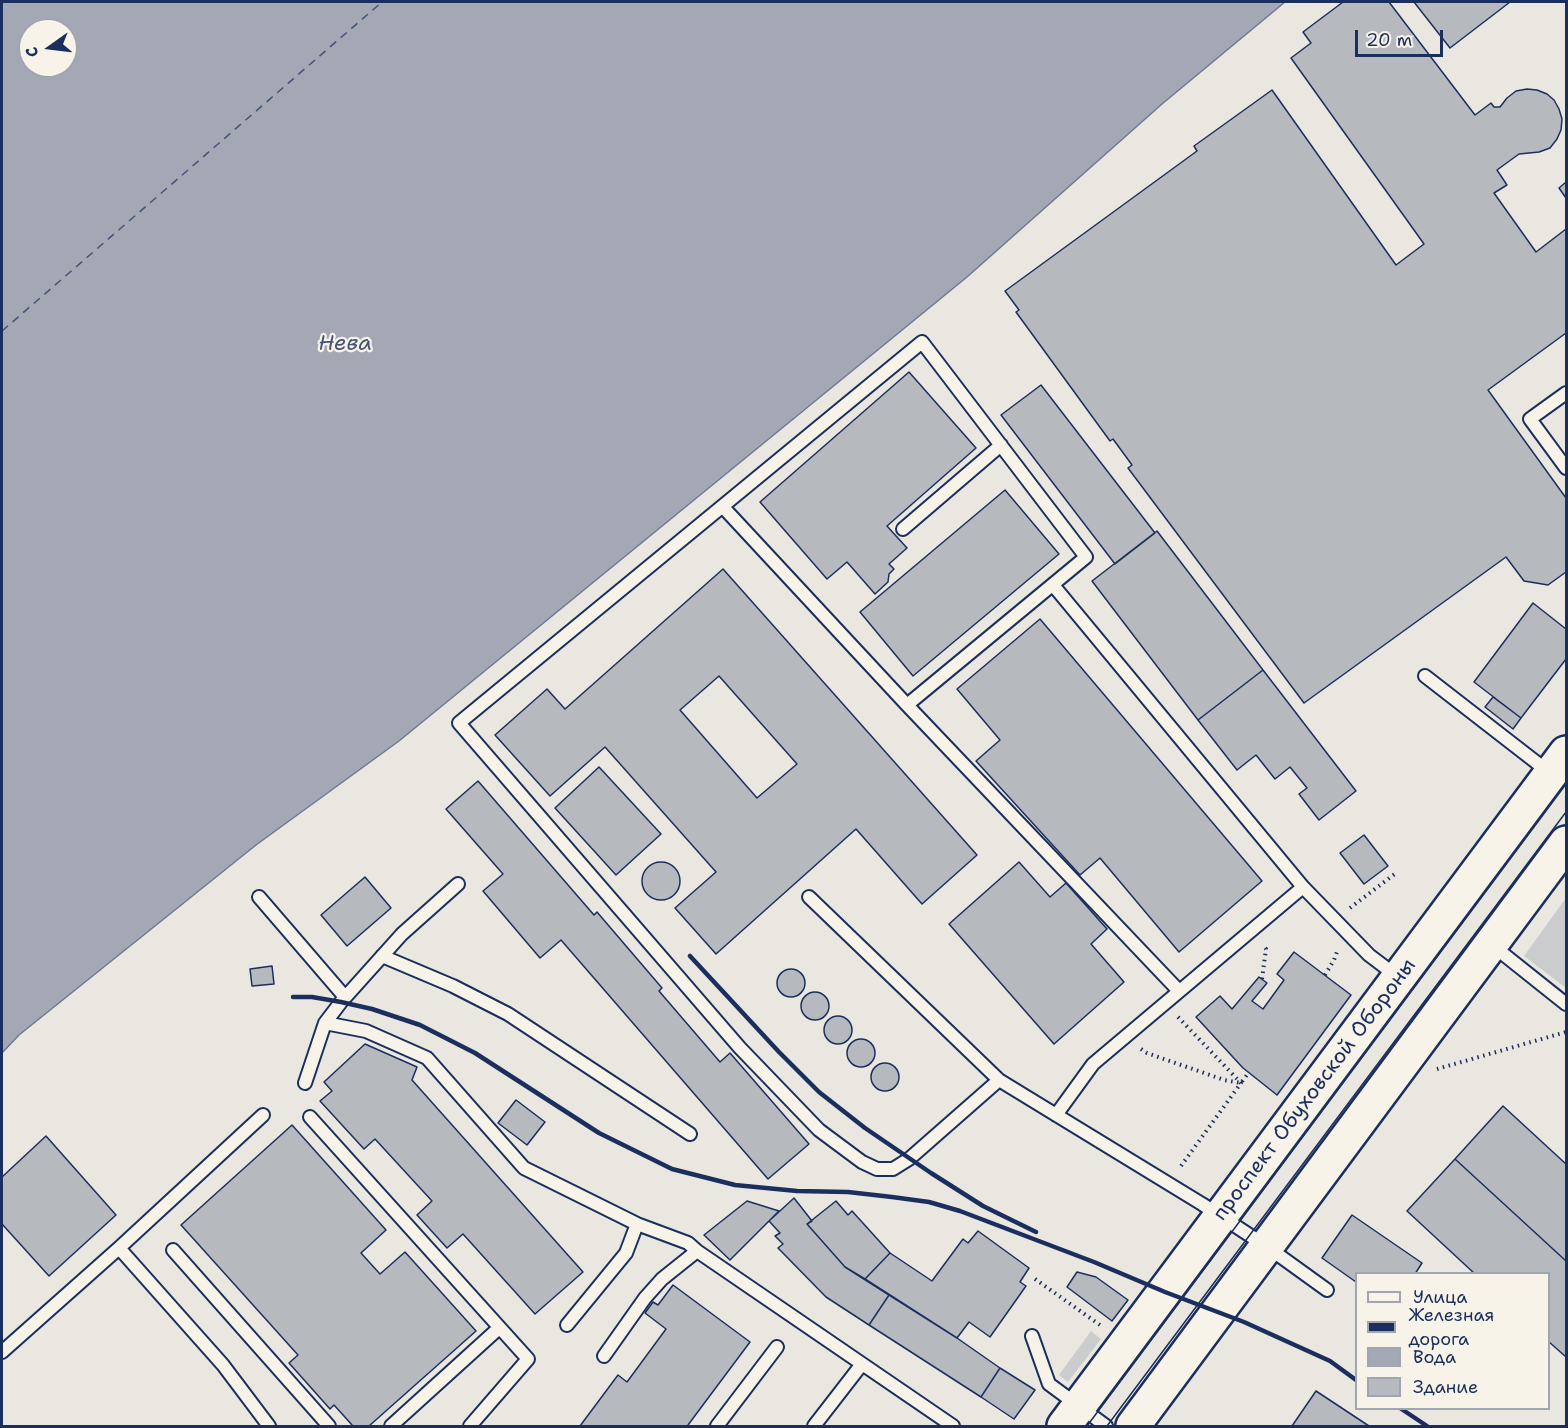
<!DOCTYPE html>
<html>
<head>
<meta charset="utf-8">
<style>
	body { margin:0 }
	#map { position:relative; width:1568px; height:1428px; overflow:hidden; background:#eae7e0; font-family:"Shantell Sans",sans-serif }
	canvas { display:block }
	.frame { position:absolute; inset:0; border:3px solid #1b2f5e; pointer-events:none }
	.legend { position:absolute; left:1355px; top:1272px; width:195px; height:138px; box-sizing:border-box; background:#f7f3e8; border:2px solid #9fa5b1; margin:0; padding:8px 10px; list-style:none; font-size:18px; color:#1b2f5e }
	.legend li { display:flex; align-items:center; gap:12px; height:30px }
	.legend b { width:30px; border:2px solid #9fa5b1 }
	.north { position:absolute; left:18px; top:18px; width:60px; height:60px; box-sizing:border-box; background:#f7f3e8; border:2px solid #9fa5b1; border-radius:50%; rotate:256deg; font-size:16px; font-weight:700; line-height:24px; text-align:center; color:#1b2f5e }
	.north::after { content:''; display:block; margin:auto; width:21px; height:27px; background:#1b2f5e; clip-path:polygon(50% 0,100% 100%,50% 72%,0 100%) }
	.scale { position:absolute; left:1355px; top:30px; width:88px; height:27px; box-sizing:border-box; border:3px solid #1b2f5e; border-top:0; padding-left:8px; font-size:18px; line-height:21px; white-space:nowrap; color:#1b2f5e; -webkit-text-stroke:4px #f7f3e8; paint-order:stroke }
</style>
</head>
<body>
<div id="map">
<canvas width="1568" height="1428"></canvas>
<div class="frame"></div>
<ul class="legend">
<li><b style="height:8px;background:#f7f3e8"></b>Улица</li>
<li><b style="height:8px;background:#1b2f5e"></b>Железная дорога</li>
<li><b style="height:16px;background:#a3a8b4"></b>Вода</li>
<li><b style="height:16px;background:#b6babf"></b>Здание</li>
</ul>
<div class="north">С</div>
<div class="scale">20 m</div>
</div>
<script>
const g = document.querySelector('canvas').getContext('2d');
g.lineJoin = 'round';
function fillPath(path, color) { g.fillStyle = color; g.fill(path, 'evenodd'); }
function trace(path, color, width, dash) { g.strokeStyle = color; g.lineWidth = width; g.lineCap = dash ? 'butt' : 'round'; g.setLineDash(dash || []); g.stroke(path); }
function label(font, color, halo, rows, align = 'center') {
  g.font = font + ' "Shantell Sans",sans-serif'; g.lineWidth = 4.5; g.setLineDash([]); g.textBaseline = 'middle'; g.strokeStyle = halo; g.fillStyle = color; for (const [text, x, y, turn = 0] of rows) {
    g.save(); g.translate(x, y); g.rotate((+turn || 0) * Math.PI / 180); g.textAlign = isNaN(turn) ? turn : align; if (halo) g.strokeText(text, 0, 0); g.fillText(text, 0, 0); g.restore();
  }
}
const green = new Path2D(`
	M 1566,898 L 1566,988 L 1524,956 Z
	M 1091,1331 L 1101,1339 L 1068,1382 L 1059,1375 Z`);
const water = new Path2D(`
	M 2,2 L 1285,2 L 1162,104 L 967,277 L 399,741 L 256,845 L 19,1035 L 2,1053 ZM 30,30 L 66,30 L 66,66 L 30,66 Z`);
const ferry = new Path2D(`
	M 2,331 L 382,2`);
const building = new Path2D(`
	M 1343,2 L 1389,2 L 1475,115 L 1491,103 L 1494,107 L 1500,107 L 1507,98 L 1516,91 L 1527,89 L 1537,90 L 1547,94 L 1554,100 L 1559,109 L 1562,119 L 1561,130 L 1557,139 L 1550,148 L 1539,152 L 1519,154 L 1497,170 L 1507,185 L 1494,193 L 1536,252 L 1566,229 L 1566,333 L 1488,390 L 1566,498 L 1566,572 L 1548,585 L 1524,581 L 1506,557 L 1304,703 L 1128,468 L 1132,465 L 1113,439 L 1110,441 L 1016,312 L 1019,310 L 1005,291 L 1197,151 L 1194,146 L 1272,90 L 1396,265 L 1424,244 L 1291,58 L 1311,43 L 1303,32 Z
	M 1414,2 L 1510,2 L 1450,48 Z
	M 1566,182 L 1566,198 L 1559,188 Z
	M 909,372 L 976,448 L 887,526 L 907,548 L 889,564 L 894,569 L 889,574 L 888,582 L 875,594 L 847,562 L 827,579 L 760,502 Z
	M 1041,385 L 1155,533 L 1115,564 L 1001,415 Z
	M 1005,490 L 1059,554 L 913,676 L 860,612 Z
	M 1157,531 L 1263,670 L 1198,720 L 1092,581 Z
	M 723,569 L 977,855 L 922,904 L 856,829 L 716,954 L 675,908 L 716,872 L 605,747 L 550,796 L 495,735 L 547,689 L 565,709 ZM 719,676 L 797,764 L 757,798 L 680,710 Z
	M 1533,603 L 1566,629 L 1566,659 L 1521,718 L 1474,682 Z
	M 1040,619 L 1262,881 L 1179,952 L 1100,858 L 1080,875 L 976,761 L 1000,740 L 957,689 Z
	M 1263,670 L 1356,791 L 1319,820 L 1299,794 L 1307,788 L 1290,767 L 1275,779 L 1256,755 L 1237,770 L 1198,720 Z
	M 1493,697 L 1521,718 L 1513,729 L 1485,707 Z
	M 599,767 L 661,834 L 616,875 L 555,808 Z
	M 478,781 L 594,915 L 597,912 L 662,988 L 659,991 L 720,1062 L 730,1053 L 809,1144 L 768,1179 L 561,940 L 540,958 L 483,891 L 503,874 L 446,809 Z
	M 1364,835 L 1388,866 L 1364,884 L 1340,853 Z
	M 1019,862 L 1050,897 L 1066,883 L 1107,929 L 1091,944 L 1124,982 L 1054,1044 L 949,924 Z
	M642 881a19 19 0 1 1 38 0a19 19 0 1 1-38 0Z
	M 365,877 L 391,908 L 347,946 L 321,915 Z
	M 1294,952 L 1351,995 L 1277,1095 L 1243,1068 L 1196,1017 L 1220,996 L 1232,1009 L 1259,977 L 1267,983 L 1252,1001 L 1263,1009 L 1284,980 L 1277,974 Z
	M 272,966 L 274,984 L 252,986 L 250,969 Z
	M777 983a14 14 0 1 1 28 0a14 14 0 1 1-28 0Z
	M801 1006a14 14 0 1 1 28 0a14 14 0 1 1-28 0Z
	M824 1030a14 14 0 1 1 28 0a14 14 0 1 1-28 0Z
	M847 1053a14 14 0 1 1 28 0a14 14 0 1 1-28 0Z
	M 365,1044 L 417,1067 L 412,1080 L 583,1272 L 535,1314 L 463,1234 L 447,1248 L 417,1215 L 432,1201 L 375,1139 L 364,1149 L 320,1101 L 332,1091 L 324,1082 Z
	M871 1077a14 14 0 1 1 28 0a14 14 0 1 1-28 0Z
	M 516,1100 L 545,1122 L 527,1145 L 498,1123 Z
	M 1503,1106 L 1566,1164 L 1566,1261 L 1455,1159 Z
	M 292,1125 L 386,1230 L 361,1253 L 380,1274 L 405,1252 L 476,1331 L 369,1426 L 353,1426 L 334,1405 L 330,1409 L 289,1363 L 298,1355 L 181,1225 Z
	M 46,1136 L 116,1215 L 49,1276 L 2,1224 L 2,1177 Z
	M 1455,1159 L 1566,1261 L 1566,1357 L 1548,1341 L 1548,1274 L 1475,1274 L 1407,1211 Z
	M 794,1198 L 812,1221 L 807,1224 L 845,1267 L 889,1295 L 869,1325 L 826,1297 L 778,1248 L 783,1244 L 775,1236 L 780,1233 L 769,1221 Z
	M 747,1201 L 779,1211 L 730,1260 L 704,1235 Z
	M 836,1201 L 848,1215 L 852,1211 L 890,1253 L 865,1279 L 845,1267 L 807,1224 Z
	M 1352,1215 L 1422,1263 L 1415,1274 L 1356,1274 L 1356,1282 L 1322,1258 Z
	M 978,1231 L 1029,1268 L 1020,1282 L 1026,1286 L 990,1337 L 969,1322 L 957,1338 L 865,1279 L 890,1253 L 932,1281 L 963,1239 L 968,1243 Z
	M 1077,1272 L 1096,1277 L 1128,1300 L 1112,1321 L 1067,1287 Z
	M 673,1285 L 750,1342 L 688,1425 L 689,1426 L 580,1426 L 618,1375 L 627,1382 L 666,1329 L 645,1313 L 653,1302 L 658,1305 Z
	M 889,1295 L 957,1338 L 1000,1368 L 981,1397 L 869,1325 Z
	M 1000,1368 L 1035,1390 L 1014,1419 L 981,1397 Z
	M 1316,1391 L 1369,1426 L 1292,1426 Z`);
const path = new Path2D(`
	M 1350,908 L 1396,873
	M 1325,975 L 1334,960 L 1337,952
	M 1262,979 L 1266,949 L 1263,946
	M 1178,1017 L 1241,1083 L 1181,1166
	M 1141,1049 L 1147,1053 L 1224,1080 L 1241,1083 L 1249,1072
	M 1437,1069 L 1566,1032
	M 1035,1279 L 1100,1325`);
const service = new Path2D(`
	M 1566,393 L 1530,419 L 1566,468
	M 723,507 L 907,705 L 1179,991
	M 903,529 L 1001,445
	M 1053,585 L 1303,887 L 1369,955 L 1398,977
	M 1425,676 L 1550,773
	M 907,705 L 1086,557 L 922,342 L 459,723 L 740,1048 L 819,1130 L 862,1162 L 877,1169 L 893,1169 L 909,1159 L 999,1080
	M 259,897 L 345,997
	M 809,897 L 999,1080 L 1202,1204 L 1266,1246 L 1327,1290
	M 1492,945 L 1566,1004
	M 382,956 L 453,986 L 508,1014 L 690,1134
	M 325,1023 L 366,1031 L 427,1058 L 524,1168 L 637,1224 L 688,1243 L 697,1251 L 953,1426
	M 305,1083 L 325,1023 L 341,1002 L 402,934 L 458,884
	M 1056,1115 L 1093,1064 L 1303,887
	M 310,1117 L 528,1359 L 470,1426
	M 119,1248 L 223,1365 L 269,1426
	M 173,1250 L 329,1426
	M 567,1325 L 626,1253 L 637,1224
	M 1032,1336 L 1049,1384 L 1106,1426
	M 2,1352 L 119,1248 L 263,1115
	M 604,1356 L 645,1298 L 662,1279 L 697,1251
	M 391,1426 L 499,1328
	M 717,1426 L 777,1347
	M 814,1426 L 862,1364`);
const secondary = new Path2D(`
	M 1064,1426 L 1566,753
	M 1133,1426 L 1566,843`);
const tram = new Path2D(`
	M 1087,1426 L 1566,784
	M 1107,1426 L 1566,812`);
const rail = new Path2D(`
	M 690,956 L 779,1052 L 819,1092 L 865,1128 L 931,1173 L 983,1206 L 1036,1232
	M 293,997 L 312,997 L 341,1002 L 372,1009 L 420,1025 L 475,1053 L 599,1133 L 672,1169 L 735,1185 L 797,1191 L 848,1192 L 892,1197 L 929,1202 L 960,1211 L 1094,1262 L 1165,1292 L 1244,1322 L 1330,1361 L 1356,1380
	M 1400,1408 L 1427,1426`);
const streetNames = [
	["проспект Обуховской Обороны",1315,1090,-53]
];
const waterNames = [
	["Нева",345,344]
];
fillPath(green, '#cbcccd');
fillPath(water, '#a3a8b4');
trace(water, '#6d7892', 1.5);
trace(ferry, '#445378', 1.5, [8, 6]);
fillPath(building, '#b6babf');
trace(building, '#1b2f5e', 1.5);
trace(service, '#1b2f5e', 16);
trace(secondary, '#1b2f5e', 38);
trace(path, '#1b2f5e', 4, [1.5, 4.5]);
trace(service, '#f7f3e8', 12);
trace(secondary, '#f7f3e8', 33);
trace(tram, '#1b2f5e', 1.5);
trace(rail, '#1b2f5e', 4.5);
label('21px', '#1b2f5e', '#f7f3e8', streetNames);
label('italic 22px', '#445378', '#f7f3e8', waterNames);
</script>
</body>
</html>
